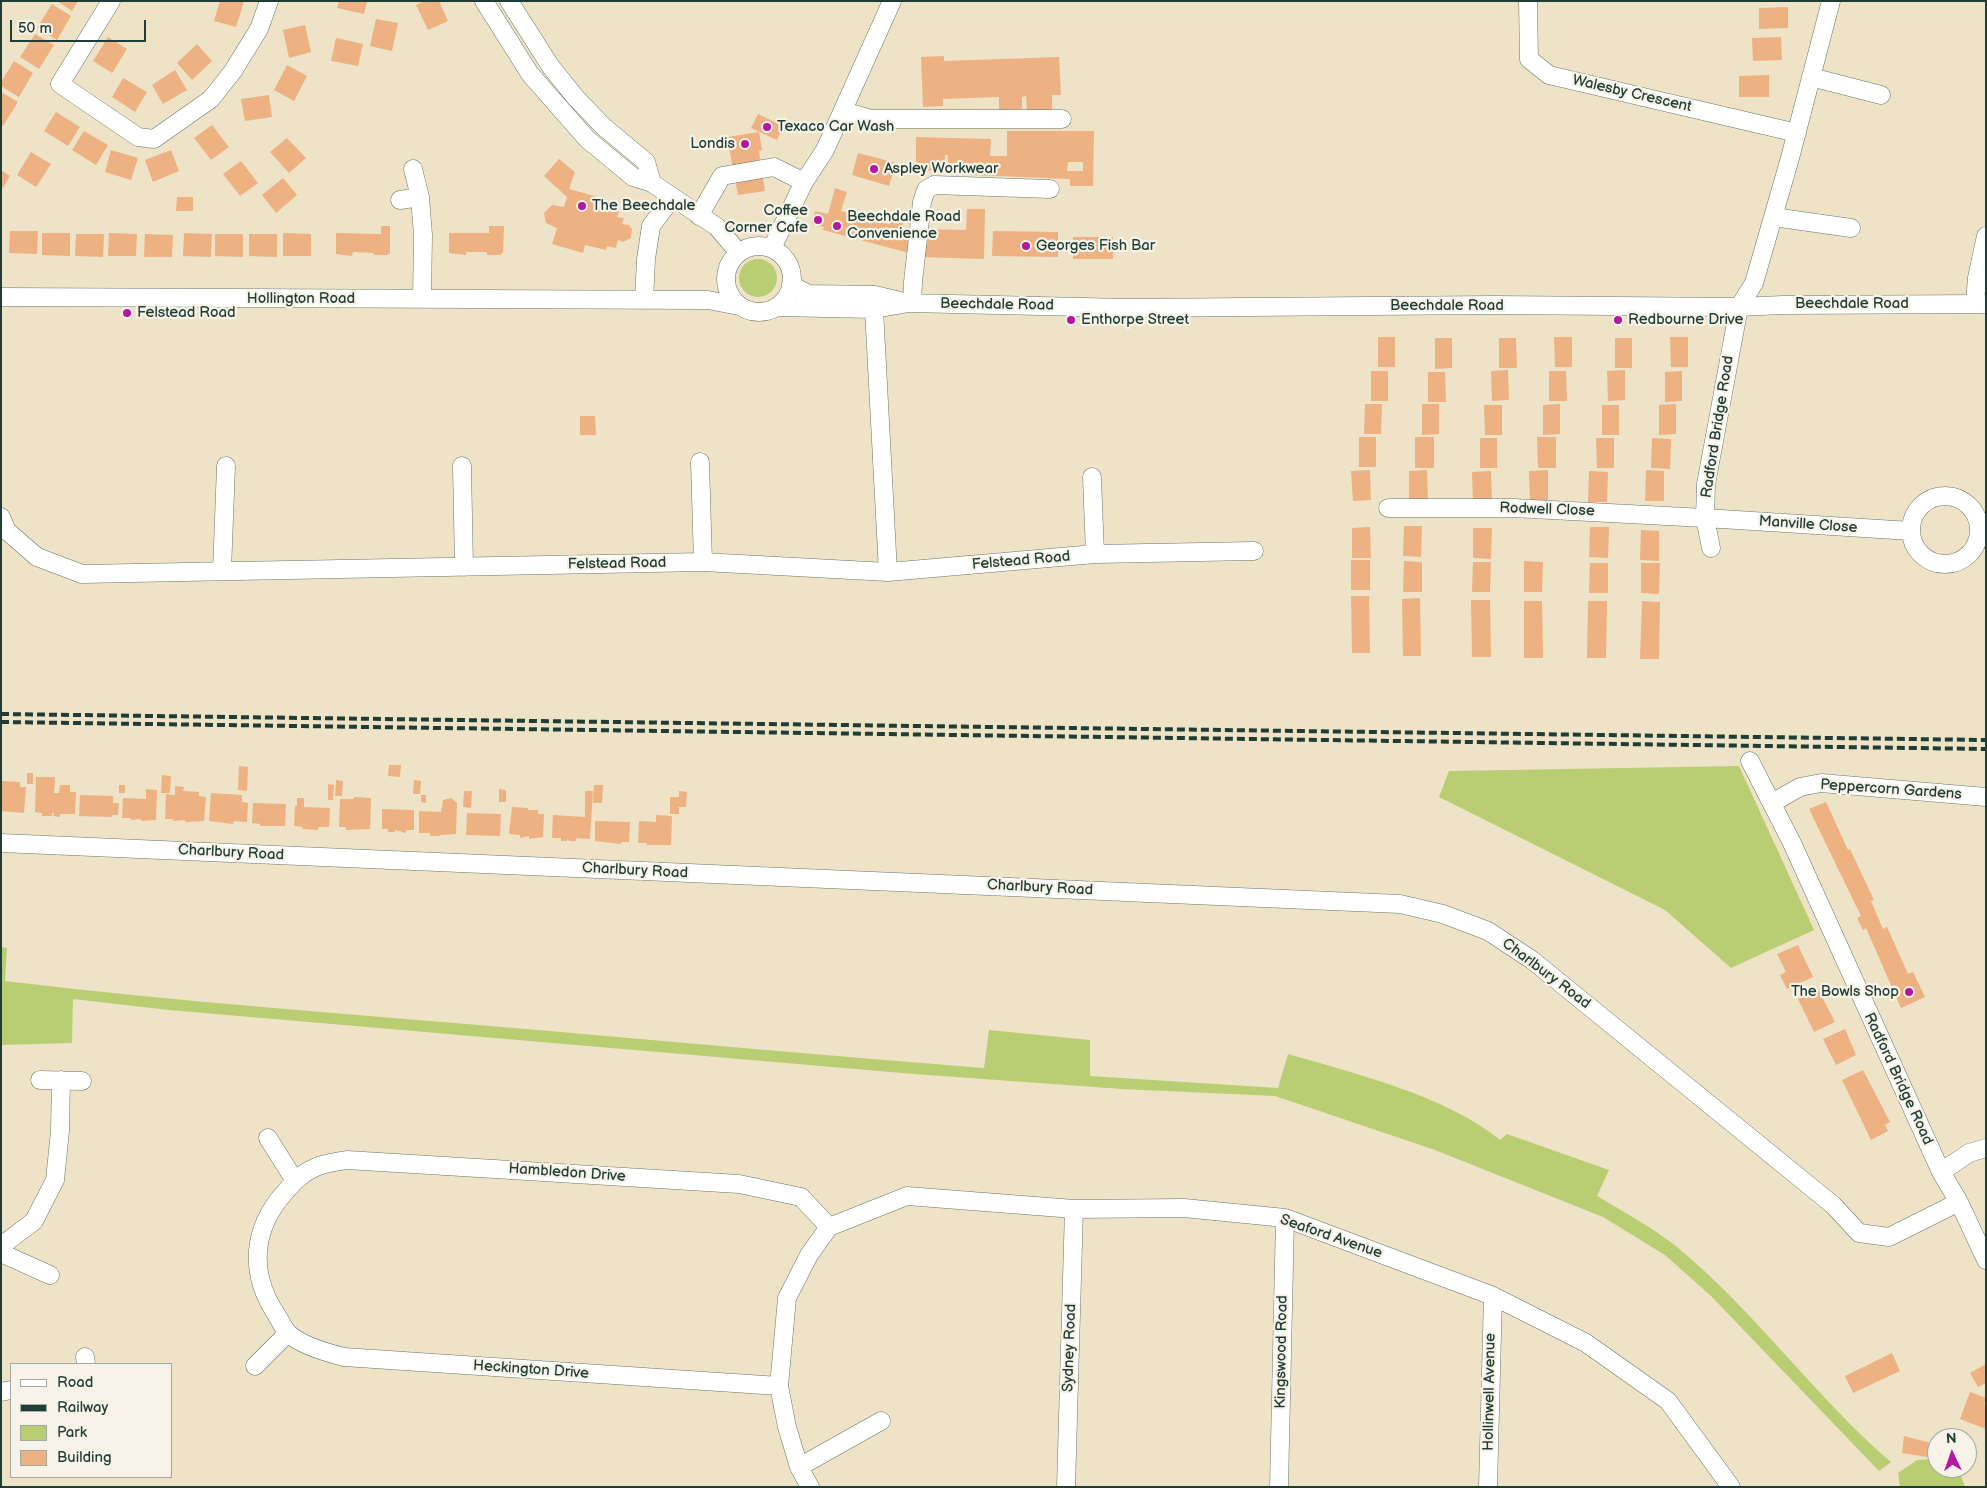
<!DOCTYPE html>
<html>
<head>
<meta charset="utf-8">
<style>
	body { margin:0 }
	#map { position:relative; width:1987px; height:1488px; overflow:hidden; background:#eee3c6; font-family:"Balsamiq Sans",sans-serif }
	canvas { display:block }
	.frame { position:absolute; inset:0; border:2px solid #1f3d34; pointer-events:none }
	.legend { position:absolute; left:10px; top:1363px; width:162px; height:115px; box-sizing:border-box; background:#f7f3e8; border:1px solid #a1aaa0; margin:0; padding:6px 9px; list-style:none; font-size:15px; color:#1f3d34 }
	.legend li { display:flex; align-items:center; gap:10px; height:25px }
	.legend b { width:25px; border:1px solid #a1aaa0 }
	.north { position:absolute; left:1927px; top:1428px; width:50px; height:50px; box-sizing:border-box; background:#f7f3e8; border:1px solid #a1aaa0; border-radius:50%; rotate:357deg; font-size:14px; font-weight:700; line-height:20px; text-align:center; color:#1f3d34 }
	.north::after { content:''; display:block; margin:auto; width:18px; height:22px; background:#b5179e; clip-path:polygon(50% 0,100% 100%,50% 72%,0 100%) }
	.scale { position:absolute; left:10px; top:20px; width:136px; height:22px; box-sizing:border-box; border:2px solid #1f3d34; border-top:0; padding-left:6px; font-size:15px; line-height:18px; white-space:nowrap; color:#1f3d34; -webkit-text-stroke:4px #f7f3e8; paint-order:stroke }
</style>
</head>
<body>
<div id="map">
<canvas width="1987" height="1488"></canvas>
<div class="frame"></div>
<ul class="legend">
<li><b style="height:6px;background:#fff"></b>Road</li>
<li><b style="height:6px;background:#1f3d34"></b>Railway</li>
<li><b style="height:14px;background:#b9ce72"></b>Park</li>
<li><b style="height:14px;background:#edb182"></b>Building</li>
</ul>
<div class="north">N</div>
<div class="scale">50 m</div>
</div>
<script>
const g = document.querySelector('canvas').getContext('2d');
g.lineJoin = 'round';
function fillPath(path, color) { g.fillStyle = color; g.fill(path, 'evenodd'); }
function trace(path, color, width, dash) { g.strokeStyle = color; g.lineWidth = width; g.lineCap = dash ? 'butt' : 'round'; g.setLineDash(dash || []); g.stroke(path); }
function label(font, color, halo, rows, align = 'center') {
  g.font = font + ' "Balsamiq Sans",sans-serif'; g.lineWidth = 4.5; g.setLineDash([]); g.textBaseline = 'middle'; g.strokeStyle = halo; g.fillStyle = color; for (const [text, x, y, turn = 0] of rows) {
    g.save(); g.translate(x, y); g.rotate((+turn || 0) * Math.PI / 180); g.textAlign = isNaN(turn) ? turn : align; if (halo) g.strokeText(text, 0, 0); g.fillText(text, 0, 0); g.restore();
  }
}
const green = new Path2D(`
	M739 278a19 19 0 1 1 38 0a19 19 0 1 1-38 0Z
	M 1739,766 L 1814,930 L 1731,968 L 1665,910 L 1439,797 L 1449,771 Z
	M 1,947 L 7,948 L 5,981 C 178,1002 352,1014 526,1029 C 678,1042 831,1056 984,1068 L 989,1030 L 1090,1040 L 1090,1076 L 1278,1088 L 1288,1054 C 1356,1074 1445,1095 1500,1140 L 1507,1134 L 1609,1170 L 1597,1196 C 1624,1212 1653,1228 1677,1247 C 1755,1311 1814,1396 1891,1462 L 1879,1471 L 1711,1296 L 1665,1255 L 1603,1217 L 1435,1150 L 1275,1096 L 1122,1089 L 914,1074 L 169,1010 L 73,999 L 72,1043 L 1,1045 Z
	M 1937,1459 L 1937,1468 L 1958,1468 L 1965,1487 L 1900,1487 L 1898,1473 L 1917,1460 Z`);
const building = new Path2D(`
	M 57,1 L 78,1 L 72,11 Z
	M 220,1 L 244,1 L 236,27 L 214,21 Z
	M 339,1 L 367,1 L 364,14 L 337,8 Z
	M 425,1 L 439,1 L 448,21 L 428,30 L 416,5 Z
	M 52,4 L 71,16 L 57,40 L 37,28 Z
	M 1788,7 L 1788,28 L 1759,29 L 1759,8 Z
	M 376,19 L 398,23 L 392,51 L 370,46 Z
	M 305,25 L 311,52 L 289,58 L 283,30 Z
	M 35,34 L 54,45 L 39,69 L 20,57 Z
	M 108,37 L 127,49 L 112,73 L 93,61 Z
	M 1781,37 L 1782,60 L 1753,61 L 1752,38 Z
	M 336,38 L 363,44 L 358,66 L 331,61 Z
	M 197,44 L 212,61 L 192,80 L 177,63 Z
	M 944,56 L 944,61 L 1059,57 L 1061,95 L 1052,95 L 1052,110 L 1027,111 L 1026,96 L 1022,97 L 1022,109 L 999,110 L 999,97 L 943,99 L 943,106 L 923,107 L 921,57 Z
	M 14,61 L 33,73 L 19,97 L 1,86 L 1,82 Z
	M 287,65 L 307,76 L 294,101 L 274,90 Z
	M 175,70 L 187,90 L 163,104 L 152,85 Z
	M 1769,75 L 1769,97 L 1739,97 L 1739,76 Z
	M 123,78 L 147,92 L 135,112 L 112,97 Z
	M 1,92 L 18,102 L 3,126 L 1,125 Z
	M 269,95 L 272,117 L 245,121 L 241,99 Z
	M 56,112 L 80,127 L 68,146 L 44,131 Z
	M 758,114 L 783,126 L 777,140 L 751,128 Z
	M 212,125 L 229,147 L 211,160 L 194,138 Z
	M 84,131 L 108,145 L 96,165 L 72,150 Z
	M 1007,131 L 1094,131 L 1093,186 L 1070,186 L 1070,179 L 948,174 L 948,155 L 945,155 L 945,171 L 916,170 L 916,137 L 991,139 L 990,156 L 1007,156 ZM 1068,162 L 1083,162 L 1083,171 L 1067,171 Z
	M 759,132 L 762,150 L 759,151 L 765,191 L 738,195 L 727,137 Z
	M 287,138 L 306,158 L 289,173 L 270,152 Z
	M 111,150 L 138,158 L 131,180 L 105,172 Z
	M 171,150 L 179,171 L 153,182 L 145,160 Z
	M 31,152 L 51,164 L 36,187 L 17,175 Z
	M 858,153 L 896,163 L 889,186 L 852,175 Z
	M 559,159 L 575,172 L 569,189 L 602,198 L 600,207 L 619,211 L 617,217 L 624,218 L 622,224 L 629,225 L 632,229 L 631,238 L 623,242 L 618,240 L 616,248 L 607,246 L 606,250 L 585,245 L 583,253 L 552,244 L 557,228 L 546,223 L 544,213 L 552,205 L 564,207 L 567,197 L 544,176 Z
	M 241,161 L 258,183 L 240,196 L 223,174 Z
	M 1,170 L 10,176 L 1,191 Z
	M 283,178 L 297,195 L 276,213 L 262,195 Z
	M 835,188 L 847,192 L 841,211 L 889,224 L 891,217 L 904,220 L 899,238 L 913,241 L 909,253 L 823,230 L 824,227 L 812,224 L 815,211 L 828,214 Z
	M 177,197 L 193,197 L 193,211 L 176,211 Z
	M 967,209 L 985,209 L 984,259 L 920,257 L 921,229 L 966,230 Z
	M 381,226 L 390,226 L 390,254 L 388,253 L 388,255 L 374,255 L 373,253 L 353,252 L 352,256 L 336,254 L 336,233 L 381,234 Z
	M 489,226 L 504,226 L 503,253 L 501,253 L 501,255 L 487,255 L 487,252 L 466,252 L 466,255 L 449,253 L 449,233 L 489,233 Z
	M 10,231 L 38,231 L 37,254 L 9,253 Z
	M 993,231 L 1058,232 L 1058,257 L 992,256 Z
	M 42,233 L 70,233 L 70,256 L 42,255 Z
	M 109,233 L 137,234 L 136,256 L 108,256 Z
	M 184,233 L 212,234 L 211,257 L 183,256 Z
	M 283,233 L 311,234 L 311,256 L 283,256 Z
	M 76,234 L 104,234 L 103,257 L 75,256 Z
	M 145,234 L 173,235 L 172,257 L 144,257 Z
	M 215,234 L 243,234 L 243,257 L 215,256 Z
	M 249,234 L 277,234 L 277,257 L 249,256 Z
	M 1073,237 L 1113,237 L 1113,259 L 1073,259 Z
	M 1378,337 L 1395,337 L 1395,367 L 1378,367 Z
	M 1554,337 L 1572,337 L 1572,367 L 1555,367 Z
	M 1670,337 L 1688,337 L 1688,367 L 1671,367 Z
	M 1435,338 L 1452,338 L 1452,368 L 1435,369 Z
	M 1499,338 L 1516,338 L 1517,368 L 1499,368 Z
	M 1615,338 L 1632,338 L 1632,368 L 1615,368 Z
	M 1508,370 L 1509,400 L 1492,401 L 1491,371 Z
	M 1625,370 L 1625,400 L 1608,401 L 1607,371 Z
	M 1371,371 L 1388,371 L 1388,401 L 1371,401 Z
	M 1549,371 L 1566,371 L 1567,401 L 1549,401 Z
	M 1682,371 L 1682,401 L 1665,402 L 1665,372 Z
	M 1428,372 L 1445,372 L 1446,402 L 1428,402 Z
	M 1365,404 L 1382,404 L 1381,434 L 1364,434 Z
	M 1422,404 L 1439,404 L 1439,434 L 1422,435 Z
	M 1560,404 L 1560,434 L 1543,435 L 1543,405 Z
	M 1676,404 L 1676,434 L 1659,435 L 1659,405 Z
	M 1484,405 L 1502,405 L 1502,435 L 1485,435 Z
	M 1602,405 L 1619,405 L 1619,435 L 1602,435 Z
	M 580,416 L 595,416 L 596,435 L 580,435 Z
	M 1359,437 L 1376,437 L 1376,467 L 1359,467 Z
	M 1415,437 L 1434,437 L 1434,468 L 1415,468 Z
	M 1537,437 L 1556,437 L 1556,468 L 1538,468 Z
	M 1480,438 L 1497,438 L 1497,468 L 1480,468 Z
	M 1596,438 L 1614,438 L 1614,468 L 1597,468 Z
	M 1652,438 L 1671,439 L 1670,469 L 1651,468 Z
	M 1370,470 L 1371,500 L 1353,501 L 1351,471 Z
	M 1427,470 L 1428,501 L 1409,501 L 1409,471 Z
	M 1548,470 L 1548,501 L 1530,501 L 1529,471 Z
	M 1646,470 L 1664,471 L 1664,501 L 1645,501 Z
	M 1491,471 L 1492,501 L 1473,502 L 1472,472 Z
	M 1589,471 L 1608,472 L 1607,502 L 1588,502 Z
	M 1404,526 L 1422,526 L 1421,557 L 1403,556 Z
	M 1370,527 L 1371,558 L 1352,558 L 1352,528 Z
	M 1590,527 L 1609,527 L 1608,558 L 1589,557 Z
	M 1473,528 L 1492,528 L 1491,559 L 1473,558 Z
	M 1641,530 L 1659,531 L 1659,561 L 1640,560 Z
	M 1351,560 L 1370,560 L 1370,590 L 1351,590 Z
	M 1404,561 L 1422,562 L 1422,592 L 1403,592 Z
	M 1524,561 L 1543,562 L 1542,592 L 1524,592 Z
	M 1473,562 L 1491,562 L 1490,592 L 1472,592 Z
	M 1590,563 L 1608,563 L 1608,593 L 1589,593 Z
	M 1641,563 L 1660,563 L 1659,594 L 1641,593 Z
	M 1351,596 L 1369,596 L 1370,653 L 1352,653 Z
	M 1420,598 L 1421,656 L 1403,656 L 1402,599 Z
	M 1471,600 L 1490,600 L 1491,657 L 1472,657 Z
	M 1524,601 L 1542,601 L 1543,658 L 1524,658 Z
	M 1588,601 L 1607,601 L 1606,658 L 1587,658 Z
	M 1642,601 L 1660,602 L 1659,659 L 1640,659 Z
	M 389,765 L 401,765 L 400,777 L 388,776 Z
	M 239,766 L 248,767 L 247,791 L 238,790 Z
	M 27,773 L 33,773 L 33,784 L 27,784 Z
	M 162,775 L 171,776 L 170,793 L 161,793 Z
	M 36,777 L 55,777 L 54,793 L 59,793 L 60,785 L 70,785 L 70,792 L 76,792 L 75,814 L 60,814 L 60,817 L 53,816 L 54,813 L 52,813 L 52,816 L 42,816 L 42,813 L 35,812 Z
	M 336,780 L 343,781 L 342,796 L 335,796 Z
	M 414,780 L 421,781 L 420,794 L 413,794 Z
	M 1,781 L 20,782 L 20,787 L 26,787 L 24,813 L 1,811 Z
	M 328,784 L 334,785 L 333,800 L 328,800 Z
	M 119,785 L 125,785 L 125,793 L 119,793 Z
	M 594,785 L 603,785 L 602,803 L 593,803 Z
	M 175,786 L 184,787 L 183,791 L 199,792 L 199,796 L 206,797 L 204,821 L 185,822 L 185,820 L 173,821 L 173,819 L 165,819 L 166,794 L 175,795 Z
	M 146,789 L 157,790 L 156,820 L 141,821 L 141,819 L 131,820 L 131,818 L 122,818 L 123,798 L 146,799 Z
	M 499,789 L 506,790 L 506,802 L 499,802 Z
	M 464,791 L 472,791 L 471,808 L 463,807 Z
	M 585,791 L 593,791 L 590,839 L 576,838 L 576,841 L 569,841 L 568,839 L 567,841 L 561,841 L 561,838 L 552,838 L 553,815 L 585,817 Z
	M 679,791 L 687,792 L 686,807 L 679,807 L 679,814 L 670,814 L 670,797 L 679,797 Z
	M 211,793 L 242,795 L 242,802 L 248,803 L 247,822 L 234,821 L 233,824 L 209,821 Z
	M 80,795 L 113,796 L 113,803 L 119,803 L 118,815 L 112,815 L 112,817 L 79,816 Z
	M 421,795 L 426,795 L 426,803 L 421,802 Z
	M 354,797 L 371,798 L 370,829 L 346,830 L 346,827 L 339,827 L 340,799 L 354,799 Z
	M 297,798 L 304,798 L 304,807 L 330,808 L 329,827 L 318,827 L 318,830 L 302,829 L 303,827 L 294,826 L 295,806 L 297,806 Z
	M 451,798 L 457,803 L 456,834 L 440,835 L 440,836 L 430,836 L 430,833 L 419,833 L 419,811 L 441,812 L 443,800 Z
	M 1826,802 L 1848,850 L 1850,849 L 1874,900 L 1871,901 L 1883,929 L 1887,927 L 1908,974 L 1913,972 L 1925,997 L 1901,1008 L 1866,928 L 1863,930 L 1857,918 L 1861,916 L 1809,809 Z
	M 253,803 L 286,804 L 285,826 L 260,826 L 260,824 L 252,823 Z
	M 512,807 L 528,808 L 528,810 L 538,810 L 538,814 L 544,814 L 543,837 L 529,839 L 529,836 L 520,838 L 520,835 L 509,834 Z
	M 382,809 L 414,810 L 414,830 L 406,830 L 406,833 L 395,830 L 395,832 L 388,832 L 388,829 L 382,829 Z
	M 467,813 L 501,814 L 500,836 L 466,835 Z
	M 656,815 L 672,816 L 671,845 L 646,845 L 647,843 L 638,843 L 639,821 L 656,822 Z
	M 595,821 L 630,822 L 629,842 L 621,842 L 621,844 L 595,841 Z
	M 1798,945 L 1813,977 L 1787,989 L 1780,975 L 1786,972 L 1777,954 Z
	M 1818,989 L 1835,1022 L 1814,1032 L 1798,999 Z
	M 1845,1029 L 1856,1055 L 1836,1065 L 1823,1039 Z
	M 1863,1070 L 1890,1122 L 1885,1125 L 1888,1131 L 1871,1140 L 1842,1080 Z
	M 1892,1353 L 1900,1371 L 1853,1393 L 1845,1376 Z
	M 1986,1364 L 1986,1383 L 1978,1387 L 1970,1373 Z
	M 1970,1392 L 1986,1398 L 1984,1404 L 1986,1405 L 1986,1429 L 1960,1419 Z
	M 1904,1436 L 1931,1443 L 1927,1457 L 1902,1453 Z`);
const minor = new Path2D(`
	M 111,1 L 60,84 L 138,137 L 154,139 L 211,99 L 233,71 L 259,29 L 269,1
	M 484,1 L 530,74 L 587,139 L 633,177 L 652,183 L 717,227 L 739,253
	M 509,1 L 551,67 L 576,98 L 604,127 L 646,162 L 652,183
	M 1528,1 L 1529,59 L 1549,75 L 1797,133
	M 1811,77 L 1881,95
	M 843,111 L 871,119 L 1062,119
	M 413,169 L 420,197 L 423,235 L 422,299
	M 400,200 L 420,197
	M 699,216 L 722,176 L 774,167 L 804,182
	M 1773,217 L 1851,228
	M726 279a33 33 0 1 1 66 0a33 33 0 1 1-66 0Z
	M 772,248 L 804,182 L 825,150 L 892,1
	M 791,285 L 808,294 L 875,295 L 900,301
	M 1,297 L 708,300 L 739,306
	M 644,300 L 646,259 L 651,226 L 672,198
	M 912,303 L 913,282 L 922,202 L 926,190 L 934,185 L 1050,189
	M 1975,303 L 1977,278 L 1986,236
	M 776,307 L 874,309 L 909,303 L 1126,308 L 1494,305 L 1739,307 L 1783,305 L 1986,304
	M 874,309 L 888,572
	M 700,462 L 703,562
	M 462,466 L 464,567
	M 1092,477 L 1095,554
	M1911 530a34 34 0 1 1 68 0a34 34 0 1 1-68 0Z
	M 1388,508 L 1513,508 L 1705,518 L 1911,531
	M 1,517 L 7,531 L 37,557 L 82,574 L 703,562 L 888,572 L 1095,554 L 1254,551
	M 1711,548 L 1705,518 L 1706,484 L 1739,307 L 1754,283 L 1790,158 L 1831,1
	M 222,571 L 226,466
	M 1750,761 L 1792,843 L 1941,1172 L 1959,1202 L 1986,1260
	M 1772,803 L 1800,787 L 1821,783 L 1986,797
	M 1,843 L 1400,904 L 1443,914 L 1488,931 L 1532,960 L 1833,1205 L 1859,1233 L 1889,1237 L 1959,1202
	M 40,1080 L 82,1081
	M 268,1138 L 295,1181
	M 1941,1172 L 1969,1153 L 1986,1148
	M 829,1227 L 907,1196 L 1074,1209 L 1184,1208 L 1285,1218 L 1493,1296 L 1586,1343 L 1668,1401 L 1731,1487
	M 1,1246 L 34,1221 L 55,1180 L 60,1131 L 61,1080
	M 1,1253 L 50,1275
	M 85,1357 L 86,1364
	M 255,1366 L 288,1333
	M 779,1386 L 344,1357 C 328,1353 300,1345 288,1333 C 283,1328 280,1320 276,1314 C 249,1273 252,1229 285,1192 C 293,1183 302,1173 314,1168 C 324,1163 336,1162 347,1160 L 739,1184 L 801,1197 L 829,1227
	M 1,1392 L 11,1390
	M 799,1467 L 881,1421
	M 810,1487 L 799,1467 L 787,1427 L 779,1386 L 787,1298 L 809,1255 L 829,1227
	M 1066,1487 L 1074,1209
	M 1279,1487 L 1285,1218
	M 1488,1487 L 1493,1296`);
const rail = new Path2D(`
	M 1,714 L 1986,740
	M 1,722 L 1986,749`);
const markers = [
	[767,127,5,"#b5179e"],
	[745,144,5,"#b5179e"],
	[874,169,5,"#b5179e"],
	[582,206,5,"#b5179e"],
	[818,220,5,"#b5179e"],
	[837,226,5,"#b5179e"],
	[1026,246,5,"#b5179e"],
	[127,313,5,"#b5179e"],
	[1071,320,5,"#b5179e"],
	[1618,320,5,"#b5179e"],
	[1909,992,5,"#b5179e"]
];
const streetNames = [
	["Walesby Crescent",1632,94,13],
	["Hollington Road",301,299],
	["Beechdale Road",1852,304],
	["Beechdale Road",997,305,1],
	["Beechdale Road",1447,306],
	["Radford Bridge Road",1718,427,-81],
	["Rodwell Close",1547,510,2],
	["Manville Close",1808,525,4],
	["Felstead Road",1021,561,-5],
	["Felstead Road",617,564,-1],
	["Peppercorn Gardens",1891,790,4],
	["Charlbury Road",231,853,3],
	["Charlbury Road",635,871,3],
	["Charlbury Road",1040,888,3],
	["Charlbury Road",1546,974,37],
	["Radford Bridge Road",1898,1079,65],
	["Hambledon Drive",567,1173,4],
	["Seaford Avenue",1331,1237,19],
	["Sydney Road",1070,1348,-88],
	["Kingswood Road",1282,1352,-89],
	["Heckington Drive",531,1370,4],
	["Hollinwell Avenue",1490,1392,-89]
];
const poiNames = [
	["Texaco Car Wash",777,127],
	["Londis",735,144,"right"],
	["Aspley Workwear",884,169],
	["The Beechdale",592,206],
	["Coffee",808,211,"right"],
	["Corner Cafe",808,228,"right"],
	["Beechdale Road",847,217],
	["Convenience",847,234],
	["Georges Fish Bar",1036,246],
	["Felstead Road",137,313],
	["Enthorpe Street",1081,320],
	["Redbourne Drive",1628,320],
	["The Bowls Shop",1899,992,"right"]
];
fillPath(green, '#b9ce72');
fillPath(building, '#edb182');
trace(minor, '#677767', 19);
trace(minor, '#fff', 18);
trace(rail, '#1f3d34', 4, [8, 4]);
for (const [x, y, r, color] of markers) { const dot = new Path2D(); dot.arc(x, y, r, 0, 2 * Math.PI); g.fillStyle = color; g.fill(dot); trace(dot, '#f7f3e8', 2); }
label('15px', '#1f3d34', '#f7f3e8', streetNames);
label('15px', '#1f3d34', '#f7f3e8', poiNames, 'left');
</script>
</body>
</html>
